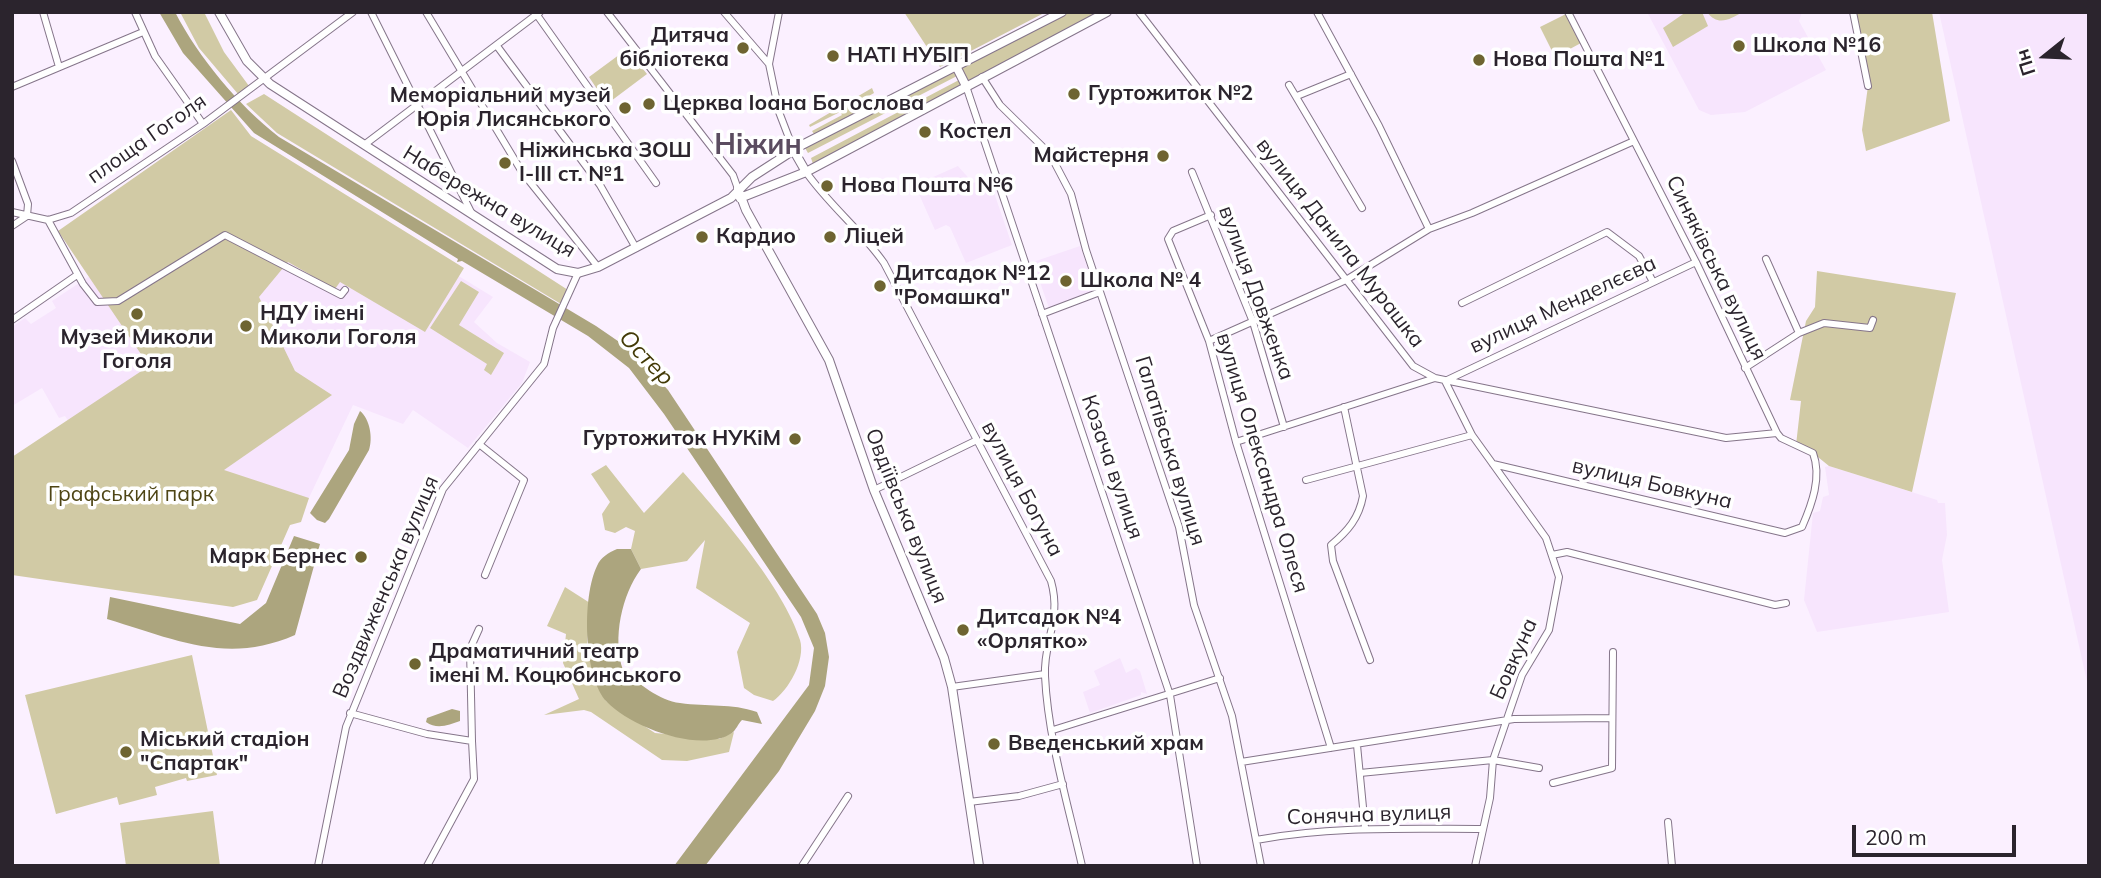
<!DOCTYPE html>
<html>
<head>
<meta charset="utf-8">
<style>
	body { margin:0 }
	#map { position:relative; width:2101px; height:878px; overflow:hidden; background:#fbf0ff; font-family:Mulish,sans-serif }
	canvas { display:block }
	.frame { position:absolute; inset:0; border:14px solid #2b242d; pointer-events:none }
	.north { position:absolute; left:2010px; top:21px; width:70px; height:70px; -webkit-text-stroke:5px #fff; paint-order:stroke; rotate:252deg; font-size:19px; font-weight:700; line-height:28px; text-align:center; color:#2b242d }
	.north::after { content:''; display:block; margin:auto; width:24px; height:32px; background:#2b242d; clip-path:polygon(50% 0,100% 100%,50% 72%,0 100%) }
	.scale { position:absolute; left:1852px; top:825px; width:164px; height:32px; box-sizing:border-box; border:4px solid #2b242d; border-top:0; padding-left:9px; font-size:21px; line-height:24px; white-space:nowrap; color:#2b242d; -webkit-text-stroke:5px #fff; paint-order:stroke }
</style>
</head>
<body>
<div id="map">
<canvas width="2101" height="878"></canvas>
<div class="frame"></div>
<div class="north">Пн</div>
<div class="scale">200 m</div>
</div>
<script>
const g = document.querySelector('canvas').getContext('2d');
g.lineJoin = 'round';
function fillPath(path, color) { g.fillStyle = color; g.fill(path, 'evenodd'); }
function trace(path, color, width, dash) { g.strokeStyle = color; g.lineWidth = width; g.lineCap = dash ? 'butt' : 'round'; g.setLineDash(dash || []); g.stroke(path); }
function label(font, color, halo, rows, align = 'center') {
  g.font = font + ' Mulish,sans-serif'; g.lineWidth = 7; g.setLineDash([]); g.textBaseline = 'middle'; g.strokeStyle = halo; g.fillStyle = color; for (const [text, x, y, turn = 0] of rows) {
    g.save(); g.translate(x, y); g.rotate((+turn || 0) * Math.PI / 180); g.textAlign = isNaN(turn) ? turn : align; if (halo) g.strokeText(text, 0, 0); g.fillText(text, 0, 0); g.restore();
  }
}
const built = new Path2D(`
	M 1647,12 L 1802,12 L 1799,21 L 1826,70 L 1745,112 L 1711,115 L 1699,110 Z
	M 1939,12 L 2089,12 L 2089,691 Z
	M 958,166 L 973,183 L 989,178 L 1012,245 L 966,263 L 950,227 L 946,225 L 935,230 L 915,185 Z
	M 164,227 L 457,275 L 493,297 L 474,322 L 497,343 L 530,362 L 522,383 L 468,448 L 413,410 L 403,424 L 353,405 L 297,523 L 219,524 L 77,435 L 65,416 L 59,418 L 42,388 L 12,406 L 12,327 L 25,318 L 31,324 L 56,308 L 52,301 Z
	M 1080,246 L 1095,290 L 1049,308 L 1033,262 Z
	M 1829,466 L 1937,500 L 1938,503 L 1945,503 L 1947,535 L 1942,560 L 1949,612 L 1817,632 L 1804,600 L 1813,513 L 1820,511 L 1823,497 L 1829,495 L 1825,467 Z
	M 1120,658 L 1126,673 L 1136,668 L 1140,671 L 1147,694 L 1141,692 L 1141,695 L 1090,713 L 1083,692 L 1100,685 L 1094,671 Z`);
const green = new Path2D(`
	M 180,12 L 204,12 L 224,52 L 249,86 L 238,94 L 199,48 Z
	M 904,12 L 1046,12 L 940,67 Z
	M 1067,12 L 1102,12 L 969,82 L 961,67 Z
	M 1686,12 L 1702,12 L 1708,26 L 1673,47 L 1663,28 Z
	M 1707,12 L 1743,12 C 1730,19 1718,27 1707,12 Z
	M 1853,12 L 1932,12 L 1950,121 L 1866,151 L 1862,130 L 1868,86 Z
	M 1566,14 L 1581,43 L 1555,57 L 1540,27 Z
	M 627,49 L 647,74 L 607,104 L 589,77 Z
	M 954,70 L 957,76 L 808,153 L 805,148 Z
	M 959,80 L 962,86 L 813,164 L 811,158 Z
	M 872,88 L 874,93 L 862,100 L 864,105 L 859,111 L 814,134 L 812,131 L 842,115 L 840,112 L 810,127 L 809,125 Z
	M 264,94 L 568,290 L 561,304 L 277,133 L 246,104 Z
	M 231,110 L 251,136 L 464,268 L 425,332 L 340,282 L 335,289 L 288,262 L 259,297 L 295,371 L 332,395 L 224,470 L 309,498 L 301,522 L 290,525 L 257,600 L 233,607 L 12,575 L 12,457 L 149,366 L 58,231 Z
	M 1817,271 L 1956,293 L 1912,492 L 1829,466 L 1813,453 L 1796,445 L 1801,401 L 1790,400 L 1806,321 L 1815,307 Z
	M 461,281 L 479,292 L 459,325 L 504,353 L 491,375 L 484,370 L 487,364 L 430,328 Z
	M 606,465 L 644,513 L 683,472 C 720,514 784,588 800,640 C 806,660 788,691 773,701 L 754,695 L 744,688 L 737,652 L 750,623 L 696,588 L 705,540 L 687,561 L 641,569 L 631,549 L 635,531 L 626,527 L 615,533 L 605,530 L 602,514 L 610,502 L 591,474 Z
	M 565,587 L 590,603 L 587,643 L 606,701 L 655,733 L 719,739 L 734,732 L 729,752 L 687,761 L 662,760 L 591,712 L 584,710 L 544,715 L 579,699 L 563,663 L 566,634 L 547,626 Z
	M 192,655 L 217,775 L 187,781 L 186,778 L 155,787 L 157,795 L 119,805 L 117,797 L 56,814 L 25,695 Z
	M 213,811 L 220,866 L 126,866 L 120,823 Z`);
const water = new Path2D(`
	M 159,12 L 175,12 C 199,58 238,105 279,137 L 596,326 L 631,350 L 668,390 L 817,614 L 825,633 L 829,657 L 825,686 L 815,711 L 779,771 L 705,866 L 674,866 L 809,685 L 814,648 L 801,617 L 664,414 L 629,368 L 588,336 L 462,261 L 457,262 L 458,259 L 254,133 L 183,53 Z
	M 360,411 C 370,419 373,438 369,450 L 329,519 L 325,523 L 317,520 L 310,513 L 349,450 L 354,424 Z
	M 294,536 L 320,544 L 295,635 C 227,665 174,639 107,619 L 110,597 L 240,624 L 266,603 Z
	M 617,549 L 631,549 L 641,569 C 622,594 612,639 623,670 C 639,683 659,701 680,703 C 708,707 731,703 757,712 L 762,724 L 742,720 C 738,724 736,730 732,733 C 701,754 631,727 607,702 C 583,677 582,596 597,566 C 601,557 608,553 617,549 Z
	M 452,709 L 460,711 L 460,721 C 449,725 437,730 426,722 L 427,718 Z`);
const minor = new Path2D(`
	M 43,12 L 59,67
	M 135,12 L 155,56 L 203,124
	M 371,12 L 472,214
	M 426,12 L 522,172 L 598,267
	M 607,12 L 733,175 L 738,189
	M 724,12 L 769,64 L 779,112 L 794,151
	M 1139,12 L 1413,366 L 1435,378 L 1726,438 L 1777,433
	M 1317,12 L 1379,126 L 1429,229
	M 1853,12 L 1868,86
	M 537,15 L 656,183
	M 497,46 L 600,185 L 636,248
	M 769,64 L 779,12
	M 982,77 L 1000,105 L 1050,154 L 1071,194 L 1086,250 L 1179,527 L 1194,605 L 1232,716 L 1261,866
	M 1289,85 L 1362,208
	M 966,86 L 1170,695 L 1197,866
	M 12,87 L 143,32
	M 1297,96 L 1351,74
	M 364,145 L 540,12
	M 12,161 L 28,204 L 27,216 L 12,226
	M 806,172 C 829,205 861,230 884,263 L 1051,581 C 1062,620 1043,641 1045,676 C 1048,739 1068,804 1082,866
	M 1192,172 L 1253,322 L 1284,427
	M 12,212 L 48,220 L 71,213 L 203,124 L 353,12
	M 1211,215 L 1173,231 L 1168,239 L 1209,341 L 1236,442 L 1331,748
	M 48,220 L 83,284 L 97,302 L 118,301 L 225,235 L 341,295 L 345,290
	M 1462,303 L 1607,232 L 1639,256 L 1652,280
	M 1042,314 L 1100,292
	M 12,320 L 77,275
	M 1799,333 L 1824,323 L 1870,328 L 1873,320
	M 1209,341 L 1346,280 L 1429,229 L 1472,213 L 1634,141
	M 1745,368 L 1799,333 L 1766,259
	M 1344,407 L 1363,496 C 1359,518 1348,531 1331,545 L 1333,561 L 1370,660
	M 1236,442 L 1435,378
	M 479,444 L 524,480 L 485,575
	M 1493,464 L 1785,533 L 1802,527 C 1812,504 1822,477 1813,453 L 1781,438 L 1777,433 L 1696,262 L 1568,12
	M 1306,480 L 1472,435
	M 874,490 L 977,440
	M 1552,555 L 1567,552 L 1775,605 L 1786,603
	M 952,687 L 1045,674
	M 350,713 L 427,734 L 472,741 L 474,779 L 427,866
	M 1053,730 L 1220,678
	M 472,741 L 470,649 L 479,629
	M 1357,745 L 1365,828
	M 1241,762 L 1514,719 L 1610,718
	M 1360,773 L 1493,760 L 1539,768
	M 1553,783 L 1612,768 L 1613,652
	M 969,802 L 1019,796 L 1063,784
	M 1668,822 L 1672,866
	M 1256,840 C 1331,826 1407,829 1483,829
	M 318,866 L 346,727 L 443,489 L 544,364 L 553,328 L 578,273
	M 802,866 L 848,796
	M 1475,866 L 1490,798 L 1493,760 L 1522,675 L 1549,630 L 1559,577 L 1546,538 L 1472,435 L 1445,381 L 1696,262`);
const major = new Path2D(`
	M 219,12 L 247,61 L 270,84 L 557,269 L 578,273 L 598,267 L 731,198 L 752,177 L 800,146 L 1062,12
	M 956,66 L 966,86
	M 794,151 L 806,172
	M 738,189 L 746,210 L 829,360 L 874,490 L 944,658 L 952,687 L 979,866
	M 740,198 L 806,172 L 1107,12`);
const markers = [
	[1739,46,7,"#6e6431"],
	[743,48,7,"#6e6431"],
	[833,56,7,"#6e6431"],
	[1479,60,7,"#6e6431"],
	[1074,94,7,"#6e6431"],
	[649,104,7,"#6e6431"],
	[625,108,7,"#6e6431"],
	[925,132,7,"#6e6431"],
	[1163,156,7,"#6e6431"],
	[505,163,7,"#6e6431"],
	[827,186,7,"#6e6431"],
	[702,237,7,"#6e6431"],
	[830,237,7,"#6e6431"],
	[1066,281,7,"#6e6431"],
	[880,286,7,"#6e6431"],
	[137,314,7,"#6e6431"],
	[246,326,7,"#6e6431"],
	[795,439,7,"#6e6431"],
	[361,557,7,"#6e6431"],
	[963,630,7,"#6e6431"],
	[415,664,7,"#6e6431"],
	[994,744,7,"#6e6431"],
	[126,752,7,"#6e6431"]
];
const poiNames = [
	["Дитяча",729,36,"right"],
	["бібліотека",729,60,"right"],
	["Школа №16",1753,46],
	["НАТІ НУБІП",847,56],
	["Нова Пошта №1",1493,60],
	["Гуртожиток №2",1088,94],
	["Меморіальний музей",611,96,"right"],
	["Юрія Лисянського",611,120,"right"],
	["Церква Іоана Богослова",663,104],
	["Костел",939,132],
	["Ніжинська ЗОШ",519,151],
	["І-ІІІ ст. №1",519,175],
	["Майстерня",1149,156,"right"],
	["Нова Пошта №6",841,186],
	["Кардио",716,237],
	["Ліцей",844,237],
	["Дитсадок №12",894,274],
	["\"Ромашка\"",894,298],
	["Школа № 4",1080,281],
	["НДУ імені",260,314],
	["Миколи Гоголя",260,338],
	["Музей Миколи",137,338,"center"],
	["Гоголя",137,362,"center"],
	["Гуртожиток НУКіМ",781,439,"right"],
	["Марк Бернес",347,557,"right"],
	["Дитсадок №4",977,618],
	["«Орлятко»",977,642],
	["Драматичний театр",429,652],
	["імені М. Коцюбинського",429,676],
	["Міський стадіон",140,740],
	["\"Спартак\"",140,764],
	["Введенський храм",1008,744]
];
const streetNames = [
	["площа Гоголя",147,139,-35],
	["Набережна вулиця",489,202,31],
	["вулиця Данила Мурашка",1340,243,52],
	["Синяківська вулиця",1716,268,64],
	["вулиця Довженка",1256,293,70],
	["вулиця Менделєєва",1563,305,-25],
	["Галатівська вулиця",1170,451,73],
	["вулиця Олександра Олеся",1262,463,73],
	["Козача вулиця",1112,467,71],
	["вулиця Бовкуна",1652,484,13],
	["вулиця Богуна",1022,489,62],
	["Овдіївська вулиця",906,516,68],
	["Воздвиженська вулиця",386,587,-67],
	["Бовкуна",1514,659,-66],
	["Сонячна вулиця",1369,815,-2]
];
const parkNames = [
	["Графський парк",131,495]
];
const waterNames = [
	["Остер",646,358,46]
];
const districtNames = [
	["Ніжин",758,146]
];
fillPath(built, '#f7e5fd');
fillPath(green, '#d1caa5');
fillPath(water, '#aca57e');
trace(minor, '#85758a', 8);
trace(major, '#85758a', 10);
trace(minor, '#fff', 6);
trace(major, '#fff', 8);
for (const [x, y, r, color] of markers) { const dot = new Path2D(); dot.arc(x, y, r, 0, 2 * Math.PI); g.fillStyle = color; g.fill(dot); trace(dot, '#fff', 2.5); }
label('bold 21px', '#2b242d', '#fff', poiNames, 'left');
label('21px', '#2b242d', '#fff', streetNames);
label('21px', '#4e4515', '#fff', parkNames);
label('italic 23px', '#433a07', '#fff', waterNames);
label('bold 28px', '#5b4c60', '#fff', districtNames);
</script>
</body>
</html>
